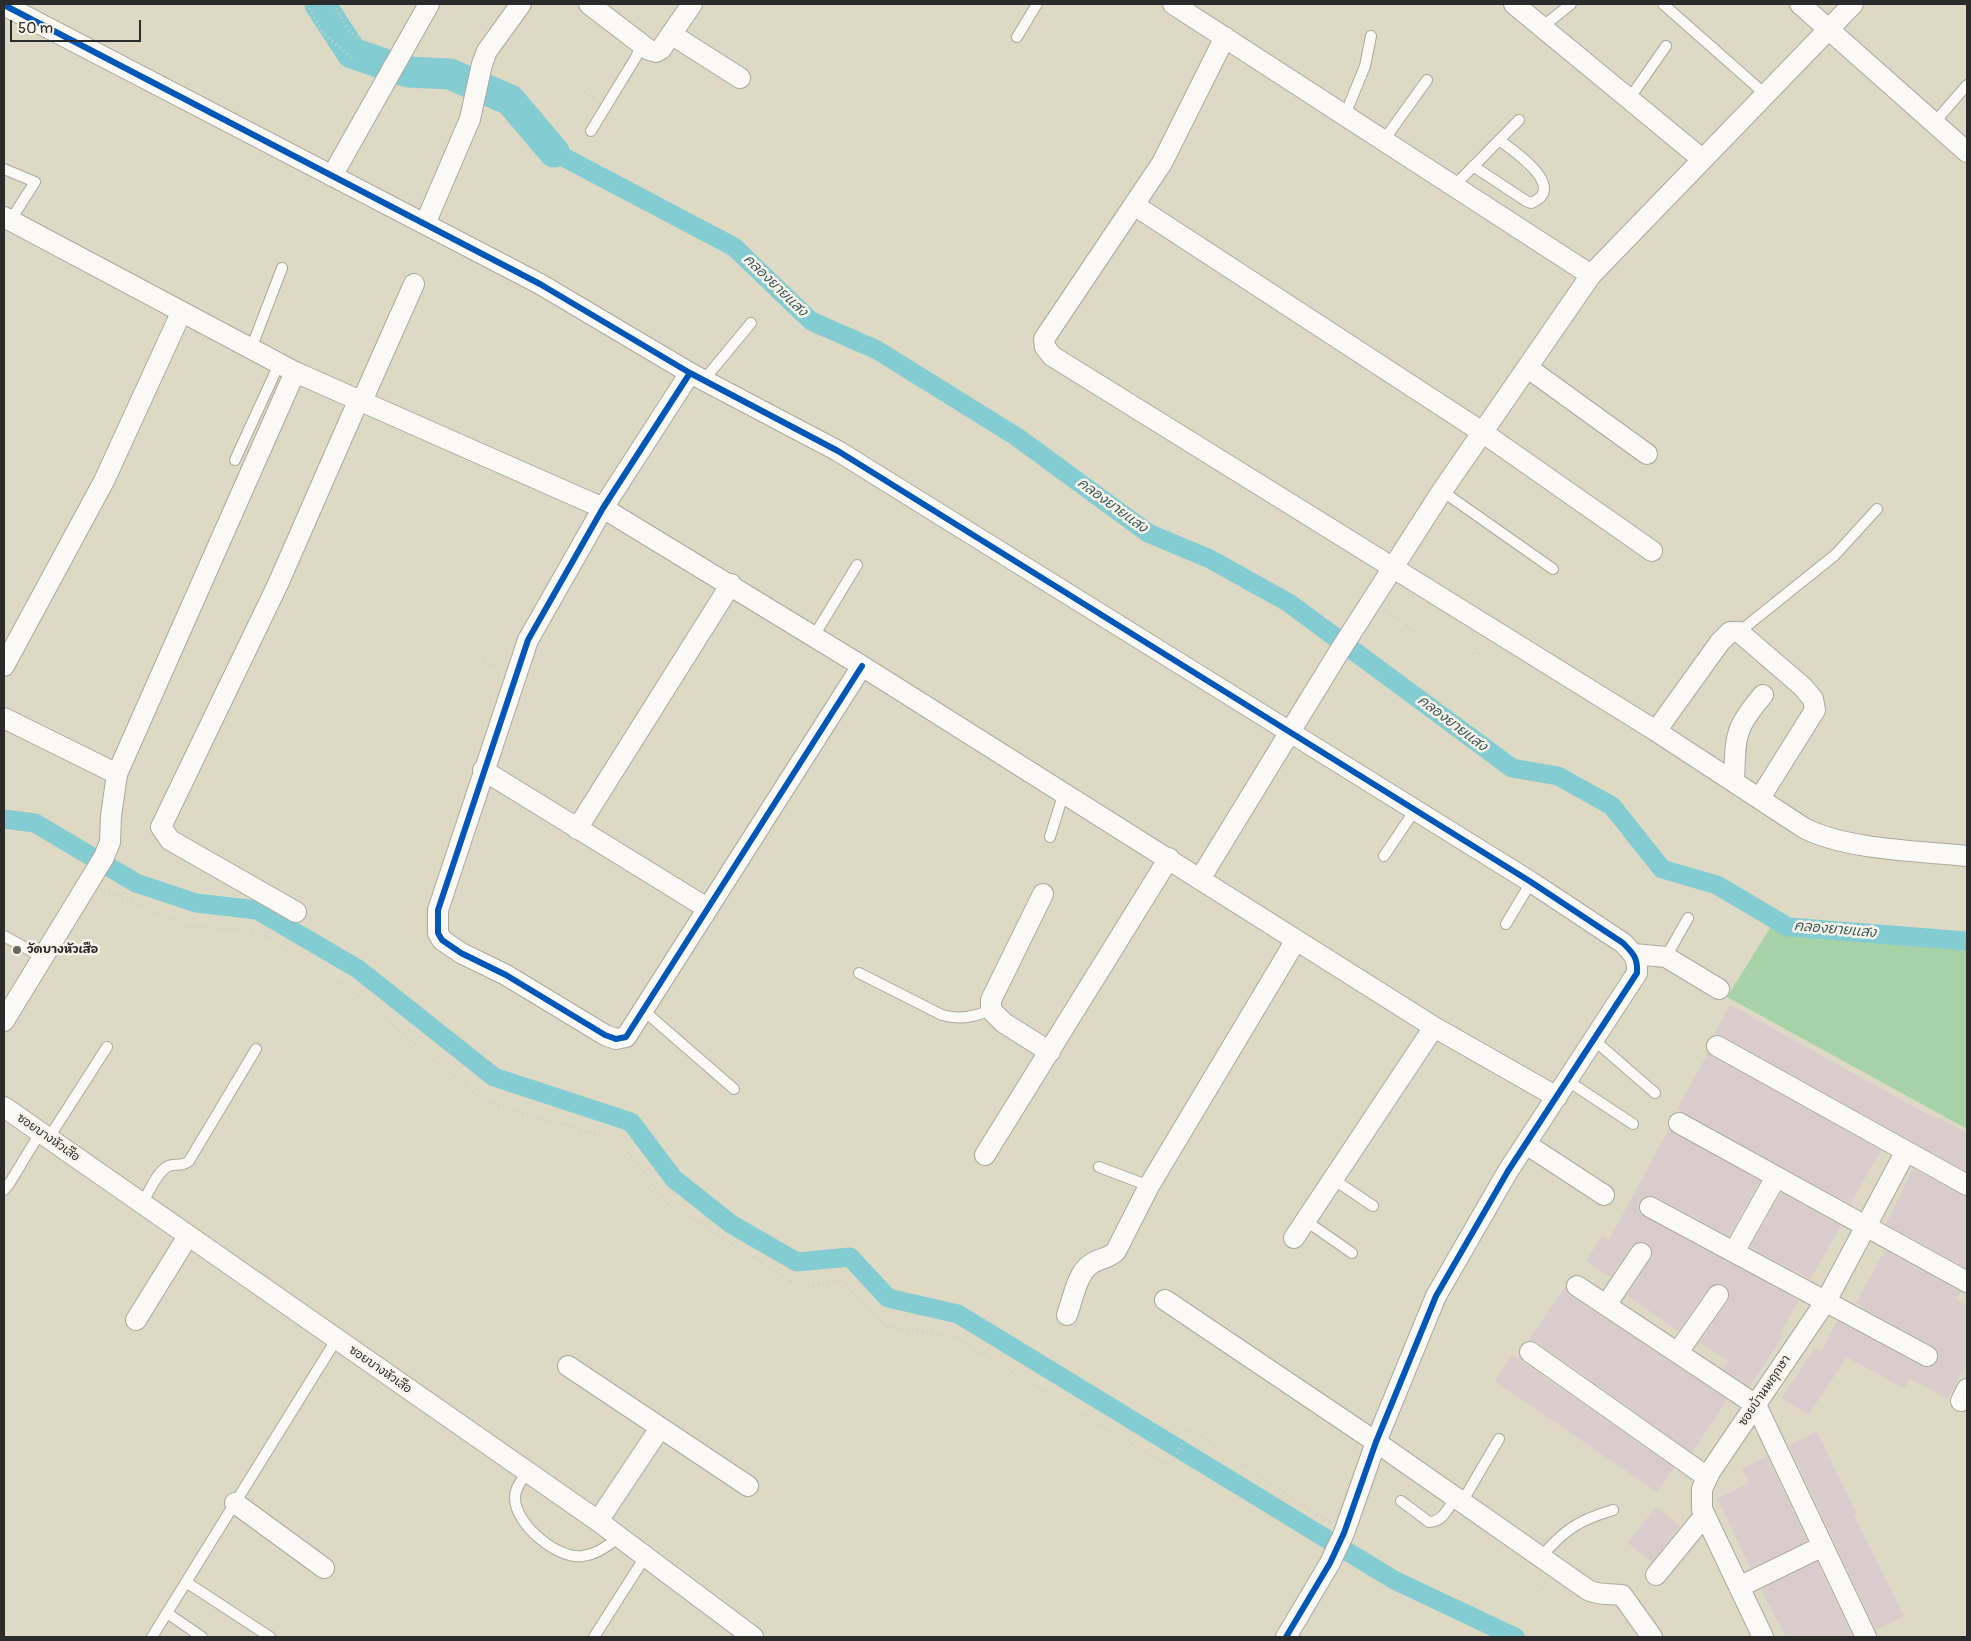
<!DOCTYPE html>
<html>
<head>
<meta charset="utf-8">
<style>
	body { margin:0 }
	#map { position:relative; width:1971px; height:1641px; overflow:hidden; background:#ddd9c5; font-family:Pangolin,sans-serif }
	canvas { display:block }
	.frame { position:absolute; inset:0; border:5px solid #2b2b2b; pointer-events:none }
	.scale { position:absolute; left:10px; top:20px; width:131px; height:22px; box-sizing:border-box; border:2px solid #2b2b2b; border-top:0; padding-left:6px; font-size:15px; line-height:18px; white-space:nowrap; color:#2b2b2b; -webkit-text-stroke:4px #f7f3e8; paint-order:stroke }
</style>
</head>
<body>
<div id="map">
<canvas width="1971" height="1641"></canvas>
<div class="frame"></div>
<div class="scale">50 m</div>
</div>
<script>
const g = document.querySelector('canvas').getContext('2d');
g.lineJoin = 'round';
function fillPath(path, color) { g.fillStyle = color; g.fill(path, 'evenodd'); }
function trace(path, color, width, dash) { g.strokeStyle = color; g.lineWidth = width; g.lineCap = dash ? 'butt' : 'round'; g.setLineDash(dash || []); g.stroke(path); }
function label(font, color, halo, rows, align = 'center') {
  g.font = font + ' Pangolin,"Playpen Sans Thai",sans-serif'; g.lineWidth = 5; g.setLineDash([]); g.textBaseline = 'middle'; g.strokeStyle = halo; g.fillStyle = color; for (const [text, x, y, turn = 0] of rows) {
    g.save(); g.translate(x, y); g.rotate((+turn || 0) * Math.PI / 180); g.textAlign = isNaN(turn) ? turn : align; if (halo) g.strokeText(text, 0, 0); g.fillText(text, 0, 0); g.restore();
  }
}
const green = new Path2D(`
	M 1770,928 L 1967,950 L 1967,1129 L 1727,997 Z`);
const canal = new Path2D(`
	M 554,152 L 734,247 L 811,321 L 877,350 L 1017,437 L 1148,533 L 1210,559 L 1289,603 L 1512,768 L 1558,776 L 1612,806 L 1662,869 L 1717,885 L 1788,927 L 1967,941
	M 4,819 L 35,823 L 136,883 L 196,903 L 257,910 L 358,969 L 494,1077 L 631,1122 L 674,1179 L 731,1224 L 797,1262 L 850,1257 L 888,1298 L 958,1314 L 1394,1580 L 1515,1637`);
const river = new Path2D(`
	M 320,4 L 352,53 L 408,72 L 450,74 L 510,100 L 554,152`);
const building = new Path2D(`
	M 1730,1005 L 1936,1119 L 1937,1117 L 1967,1133 L 1967,1172 L 1718,1034 L 1715,1032 Z
	M 1708,1053 L 1881,1150 L 1850,1204 L 1679,1111 L 1678,1108 Z
	M 1669,1129 L 1760,1181 L 1729,1236 L 1655,1196 L 1644,1197 L 1640,1201 L 1638,1207 L 1640,1214 L 1799,1300 L 1780,1334 L 1783,1336 L 1750,1386 L 1723,1369 L 1729,1362 L 1700,1342 L 1728,1301 L 1730,1296 L 1725,1286 L 1719,1283 L 1709,1288 L 1678,1331 L 1627,1295 L 1651,1259 L 1652,1248 L 1648,1243 L 1641,1241 L 1631,1246 L 1610,1277 L 1586,1261 L 1602,1236 L 1609,1240 Z
	M 1913,1169 L 1967,1197 L 1967,1269 L 1886,1224 Z
	M 1781,1193 L 1841,1226 L 1810,1279 L 1750,1247 Z
	M 1885,1250 L 1961,1292 L 1957,1300 L 1967,1306 L 1967,1364 L 1947,1399 L 1910,1378 L 1904,1388 L 1847,1357 L 1808,1415 L 1782,1398 L 1815,1348 L 1821,1352 L 1837,1321 L 1921,1366 L 1933,1366 L 1938,1361 L 1937,1350 L 1933,1346 L 1856,1304 Z
	M 1565,1287 L 1570,1296 L 1727,1400 L 1692,1452 L 1537,1342 L 1529,1340 Z
	M 1512,1355 L 1517,1359 L 1519,1356 L 1523,1362 L 1674,1468 L 1657,1492 L 1495,1381 Z
	M 1817,1432 L 1857,1514 L 1854,1515 L 1904,1616 L 1876,1630 L 1789,1446 Z
	M 1767,1456 L 1807,1541 L 1751,1568 L 1717,1499 L 1749,1483 L 1742,1469 Z
	M 1656,1507 L 1680,1526 L 1652,1562 L 1628,1543 Z
	M 1817,1562 L 1853,1637 L 1786,1637 L 1761,1589 Z`);
const path = new Path2D(`
	M 307,4 L 322,32 L 353,59
	M 334,4 L 349,31 L 358,38
	M 572,83 L 596,100
	M 1386,610 L 1418,634
	M 1471,658 L 1479,643
	M 484,662 L 499,668
	M 104,890 L 187,926 L 259,932 L 357,994 L 483,1101 L 619,1141 L 665,1201 L 801,1288 L 842,1280 L 885,1326 L 955,1337 L 1170,1467 L 1190,1429 L 1330,1523
	M 1540,1593 L 1546,1583`);
const service = new Path2D(`
	M 1663,4 L 1765,94
	M 1542,27 L 1571,4
	M 1017,37 L 1037,4
	M 1629,99 L 1666,46
	M 1345,115 L 1365,66 L 1371,36
	M 1934,123 L 1967,85
	M 591,131 L 636,57 L 642,43
	M 1384,140 L 1427,80
	M 1473,166 L 1526,201 L 1531,203 C 1569,188 1513,150 1499,140
	M 4,169 L 35,182 L 10,221
	M 1454,186 L 1519,120
	M 251,349 L 282,268
	M 703,381 L 751,323
	M 235,460 L 279,364
	M 1442,491 L 1553,569
	M 1739,632 L 1835,555 L 1877,509
	M 814,636 L 857,565
	M 1050,837 L 1064,792
	M 1384,856 L 1415,810
	M 1506,924 L 1531,882
	M 4,936 L 42,957
	M 1666,957 L 1688,918
	M 859,973 L 942,1015 C 961,1020 973,1017 991,1010
	M 643,1010 L 734,1089
	M 1594,1040 L 1655,1093
	M 1568,1081 L 1633,1124
	M 48,1139 L 107,1047
	M 1099,1167 L 1149,1186
	M 1333,1179 L 1373,1206
	M 4,1190 L 9,1184 L 40,1133
	M 142,1203 C 149,1193 156,1173 167,1167 C 174,1162 181,1168 189,1161 L 256,1049
	M 1306,1221 L 1352,1253
	M 527,1472 C 522,1480 514,1489 515,1499 C 516,1525 558,1560 583,1556 C 598,1554 608,1545 620,1537
	M 1401,1501 L 1429,1522 C 1443,1522 1448,1508 1455,1498
	M 1462,1502 L 1499,1439
	M 1541,1557 C 1564,1530 1579,1520 1613,1510
	M 186,1582 L 270,1637
	M 167,1613 L 202,1637
	M 152,1637 L 336,1340
	M 594,1637 L 645,1557`);
const minor = new Path2D(`
	M 589,4 L 649,50 L 656,52 L 661,49 L 692,4
	M 1173,4 L 1591,275
	M 1514,4 L 1702,159
	M 1800,4 L 1967,152
	M 4,5 L 540,284 L 690,373 L 838,451 L 1531,882 L 1623,943 C 1633,953 1638,958 1637,973 L 1508,1171 L 1436,1296 L 1376,1442 L 1344,1533 L 1330,1563 L 1286,1637
	M 671,34 L 740,78
	M 1225,37 L 1162,163 L 1044,339 L 1045,347 L 1052,356 L 1656,731 L 1804,828 C 1847,850 1919,851 1967,856
	M 332,176 L 429,4
	M 1134,205 L 1482,432 L 1652,551
	M 4,217 L 295,372 L 603,508 L 862,666 L 1434,1027 L 1557,1097
	M 425,224 L 470,119 L 482,64 L 487,51 L 521,4
	M 1528,368 L 1647,454
	M 690,373 L 603,508 L 528,640 L 438,910 L 438,933 L 442,940 L 461,953 L 506,975 L 605,1035 L 616,1039 L 626,1037 L 862,666
	M 362,401 L 414,284
	M 4,666 L 104,481 L 181,313
	M 4,718 L 117,774
	M 1656,731 L 1720,642 L 1730,632 L 1739,632 L 1803,687 L 1813,699 L 1815,710 L 1760,798
	M 483,770 L 707,908
	M 1734,781 C 1736,736 1733,730 1763,695
	M 577,829 L 731,584
	M 1200,879 L 1337,655 L 1442,491 L 1591,275 L 1853,4
	M 1043,894 L 991,1000 L 991,1010 L 1004,1023 L 1050,1052
	M 296,912 L 170,840 L 161,827 L 278,584 L 359,399
	M 1634,954 L 1666,957 L 1719,989
	M 4,1021 L 104,857 L 110,842 L 111,816 L 117,774 L 295,372
	M 1717,1046 L 1967,1185
	M 4,1107 L 598,1521 L 753,1637
	M 1679,1123 L 1967,1282
	M 1526,1144 L 1604,1195
	M 985,1155 L 1169,858
	M 1650,1207 L 1927,1356
	M 1294,1238 L 1434,1027
	M 1734,1252 L 1776,1177
	M 1577,1286 L 1756,1405 L 1866,1637
	M 1165,1300 L 1376,1442 L 1588,1590 C 1600,1596 1610,1593 1622,1595 L 1652,1637
	M 1606,1305 L 1641,1253
	M 1067,1315 C 1073,1299 1077,1273 1091,1264 C 1099,1258 1109,1259 1116,1251 L 1149,1186 L 1296,940
	M 136,1320 L 188,1236
	M 1530,1352 L 1707,1477
	M 1678,1352 L 1718,1295
	M 568,1366 L 748,1486
	M 1961,1401 L 1967,1389
	M 235,1503 L 324,1568
	M 598,1521 L 660,1428
	M 1656,1575 L 1705,1515
	M 1739,1587 L 1823,1546
	M 1763,1637 L 1702,1509 L 1702,1489 L 1710,1472 L 1826,1301 L 1906,1151`);
const cycleway = new Path2D(`
	M 4,5 L 540,284 L 690,373 L 838,451 L 1531,882 L 1623,943 C 1633,953 1638,958 1637,973 L 1508,1171 L 1436,1296 L 1376,1442 L 1344,1533 L 1330,1563 L 1286,1637
	M 690,373 L 603,508 L 528,640 L 438,910 L 438,933 L 442,940 L 461,953 L 506,975 L 605,1035 L 616,1039 L 626,1037 L 862,666`);
const markers = [
	[17,950,5,"#696861"]
];
const poiNames = [
	["วัดบางหัวเสือ",27,950]
];
const streetNames = [
	["ซอยบางหัวเสือ",48,1138,35],
	["ซอยบางหัวเสือ",380,1370,35],
	["ซอยบ้านพฤกษา",1765,1391,-56]
];
const waterNames = [
	["คลองยายแสง",775,286,44],
	["คลองยายแสง",1112,506,36],
	["คลองยายแสง",1452,724,37],
	["คลองยายแสง",1835,930,5]
];
fillPath(green, '#a7d2a7');
trace(canal, '#83ccd2', 19);
trace(river, '#83ccd2', 31);
fillPath(building, '#dacbcc');
trace(service, '#aba99c', 12);
trace(minor, '#aba99c', 22);
trace(path, '#cfcfc9', 3, [1, 4]);
trace(service, '#faf9f6', 10);
trace(minor, '#faf9f6', 20);
trace(cycleway, '#0057b8', 6);
for (const [x, y, r, color] of markers) { const dot = new Path2D(); dot.arc(x, y, r, 0, 2 * Math.PI); g.fillStyle = color; g.fill(dot); trace(dot, '#f7f3e8', 2); }
label('bold 12px', '#2b2b2b', '#f7f3e8', poiNames, 'left');
label('12px', '#2b2b2b', '#f7f3e8', streetNames);
label('italic 14px', '#3a5a5f', '#f7f3e8', waterNames);
</script>
</body>
</html>
